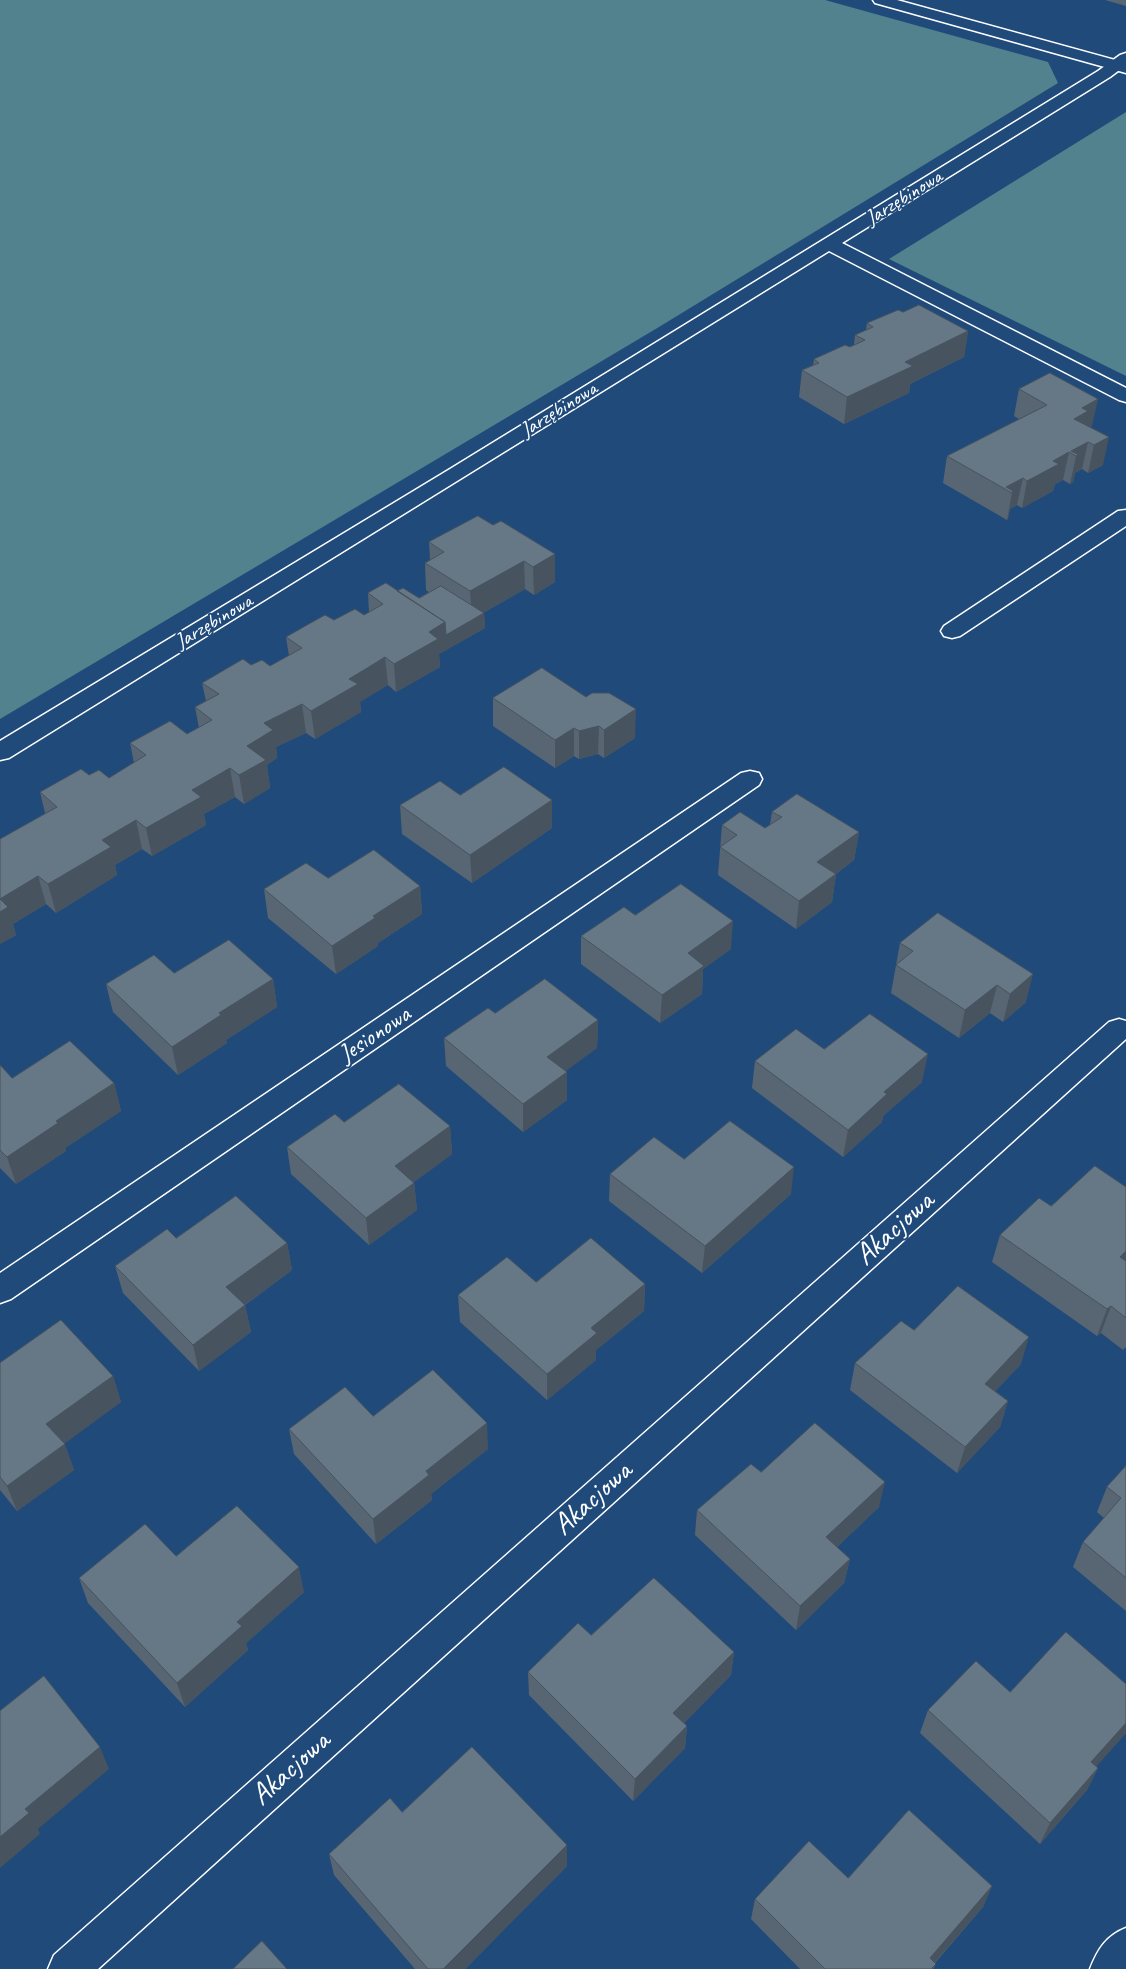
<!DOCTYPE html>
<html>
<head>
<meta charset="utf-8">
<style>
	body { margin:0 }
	canvas { display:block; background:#1f4a7a }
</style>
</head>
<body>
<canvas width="1126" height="1969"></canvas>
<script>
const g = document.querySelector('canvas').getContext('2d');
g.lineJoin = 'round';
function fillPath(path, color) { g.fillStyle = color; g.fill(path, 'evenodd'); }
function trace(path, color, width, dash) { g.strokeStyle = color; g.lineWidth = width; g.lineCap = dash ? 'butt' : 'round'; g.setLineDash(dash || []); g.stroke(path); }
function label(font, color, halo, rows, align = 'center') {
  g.font = font + ' Caveat,sans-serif'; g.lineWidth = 4; g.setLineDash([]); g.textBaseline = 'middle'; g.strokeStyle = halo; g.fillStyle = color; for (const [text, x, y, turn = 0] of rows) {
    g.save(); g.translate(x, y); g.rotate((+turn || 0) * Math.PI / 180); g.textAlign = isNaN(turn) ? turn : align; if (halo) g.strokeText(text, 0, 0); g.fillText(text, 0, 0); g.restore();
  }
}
const green = new Path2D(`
	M 0,0 L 825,0 L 1048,62 L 1058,83 L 659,327 L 0,719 Z
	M 1126,112 L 1126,376 L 889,259 Z`);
const street = new Path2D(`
	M 1126,53 L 1126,65 L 1110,77 L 842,243 L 1126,388 L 1126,402 L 1119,400 L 829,251 L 9,758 L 0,760 L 0,741 L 450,469 L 1098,71 L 1120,55 Z
	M 1126,510 L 1126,526 L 960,636 L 952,638 L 944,636 L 941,631 L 944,626 L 1118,511 Z
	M 750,771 L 759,773 L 762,779 L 759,785 L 11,1299 L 0,1303 L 0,1273 L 741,773 Z
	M 1119,1019 L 1126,1021 L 1126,1039 L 98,1969 L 48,1969 L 54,1955 L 1109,1022 Z
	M 1126,1928 L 1126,1969 L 1090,1969 C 1098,1949 1106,1936 1126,1928 Z`);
const secondary = new Path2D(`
	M 873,0 L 897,0 L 1126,63 L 1126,73 L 875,3 Z`);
const wall = new Path2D(`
	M 1105,0 L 1126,0 L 1126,6 Z
	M 903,312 L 968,331 L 964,357 L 910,384 L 909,393 L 844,424 L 799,397 L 802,370 L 813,365 L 814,359 L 854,345 L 855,335 L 866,330 L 867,323 Z
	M 1019,389 L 1092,426 L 1090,427 L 1103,465 L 1088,473 L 1082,469 L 1075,473 L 1073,482 L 1070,484 L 1063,480 L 1055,484 L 1053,491 L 1022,508 L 1017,505 L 1010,509 L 1008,518 L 1007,520 L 943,483 L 947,456 L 1019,419 L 1014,416 Z
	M 478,516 L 555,582 L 534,595 L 525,589 L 483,613 L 484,613 L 485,628 L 439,654 L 440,667 L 396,692 L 388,685 L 371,695 L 360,702 L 361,712 L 315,739 L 306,733 L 276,747 L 277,758 L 267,765 L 270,788 L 244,804 L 235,797 L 204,814 L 206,825 L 152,856 L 142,849 L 115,865 L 117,875 L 56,913 L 46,904 L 13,924 L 16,935 L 0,944 L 45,813 L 40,792 L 89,775 L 109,778 L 134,763 L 130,743 L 187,734 L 199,728 L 195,707 L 206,701 L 202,683 L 251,665 L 270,666 L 289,656 L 286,637 L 334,620 L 364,615 L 369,612 L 368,593 L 397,591 L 419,598 L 429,592 L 426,590 L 425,563 L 430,560 L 429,542 Z
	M 542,668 L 635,738 L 604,758 L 598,754 L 579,759 L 574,756 L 555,768 L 493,726 L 493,698 Z
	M 460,795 L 552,828 L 472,883 L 402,834 L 400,805 Z
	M 772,812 L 859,832 L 854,860 L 836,874 L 832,902 L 796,929 L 718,875 L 722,825 L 765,828 L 770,825 Z
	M 328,878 L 420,886 L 422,914 L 378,943 L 378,946 L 336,974 L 268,918 L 264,889 Z
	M 938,913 L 1026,1002 L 1003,1022 L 990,1013 L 959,1038 L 891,993 L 900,943 Z
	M 635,915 L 731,949 L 703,969 L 702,994 L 660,1023 L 581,964 L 581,936 Z
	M 174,973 L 273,979 L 277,1007 L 226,1040 L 227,1043 L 178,1075 L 113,1012 L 106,984 Z
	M 495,1013 L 598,1020 L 597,1048 L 565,1071 L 567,1072 L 567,1100 L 523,1132 L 446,1066 L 444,1038 Z
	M 824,1049 L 922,1082 L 883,1116 L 882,1122 L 843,1157 L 752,1088 L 755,1061 Z
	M 0,1065 L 12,1078 L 114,1083 L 121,1111 L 65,1148 L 66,1151 L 16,1184 L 0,1168 Z
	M 344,1122 L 450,1126 L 452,1154 L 414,1182 L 417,1210 L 369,1245 L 291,1174 L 287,1147 Z
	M 684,1159 L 791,1194 L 702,1273 L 609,1201 L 610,1174 Z
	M 1126,1187 L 1126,1347 L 1123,1350 L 1101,1333 L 1097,1336 L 992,1262 L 1000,1235 L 1051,1206 Z
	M 287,1243 L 292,1270 L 245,1305 L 251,1332 L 199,1371 L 123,1293 L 115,1266 Z
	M 536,1282 L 645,1284 L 644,1311 L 596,1350 L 596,1360 L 547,1400 L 460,1322 L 458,1295 Z
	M 914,1330 L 1021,1364 L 995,1391 L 1008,1401 L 1000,1427 L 957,1473 L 850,1390 L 855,1363 Z
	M 0,1363 L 113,1376 L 121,1402 L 64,1443 L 74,1470 L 17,1511 L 0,1490 Z
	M 373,1416 L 488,1449 L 431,1494 L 432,1500 L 376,1544 L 294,1454 L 289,1429 Z
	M 1126,1466 L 1126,1611 L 1073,1567 L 1083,1542 L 1104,1518 L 1097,1512 L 1107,1487 Z
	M 761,1472 L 879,1507 L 837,1547 L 850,1559 L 844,1583 L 796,1630 L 695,1535 L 697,1510 Z
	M 176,1556 L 304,1592 L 246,1643 L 248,1650 L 185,1707 L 88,1603 L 79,1578 Z
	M 591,1635 L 734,1652 L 731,1675 L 684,1723 L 687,1726 L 685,1748 L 633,1801 L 529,1695 L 528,1672 Z
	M 1126,1684 L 1126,1733 L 1096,1766 L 1098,1768 L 1087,1790 L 1040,1844 L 920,1733 L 928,1710 L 1010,1692 Z
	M 402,1812 L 567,1866 L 465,1969 L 415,1969 L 334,1875 L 329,1854 Z
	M 848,1878 L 992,1886 L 983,1907 L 935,1963 L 936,1964 L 933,1969 L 800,1969 L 751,1919 L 755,1899 Z`);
const shadedWall = new Path2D(`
	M 968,331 L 964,357 L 910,384 L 909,393 L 844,424 L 847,397 L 905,362 Z
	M 1098,399 L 1092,426 L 1084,430 L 1074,419 L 1082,408 Z
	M 1109,437 L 1103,465 L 1088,473 L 1094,445 Z
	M 1088,442 L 1082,469 L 1075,473 L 1073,482 L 1070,484 L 1076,456 L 1071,451 Z
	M 1069,452 L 1063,480 L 1055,484 L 1053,491 L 1022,508 L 1027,481 L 1053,461 Z
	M 1023,478 L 1017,505 L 1010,509 L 1008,518 L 1007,520 L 1012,493 L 1006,487 Z
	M 555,554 L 555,582 L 534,595 L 533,567 Z
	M 524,561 L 525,589 L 472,619 L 470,591 Z
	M 484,613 L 485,628 L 439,654 L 440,667 L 396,692 L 394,664 L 429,632 L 445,622 Z
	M 385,657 L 388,685 L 360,702 L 361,712 L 315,739 L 311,711 L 349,679 Z
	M 302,704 L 306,733 L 276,747 L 277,758 L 267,765 L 270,788 L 244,804 L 239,775 L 247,746 L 264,723 Z
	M 636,709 L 635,738 L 604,758 L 604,730 Z
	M 599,726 L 598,754 L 579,759 L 579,731 Z
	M 574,728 L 574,756 L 555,768 L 555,740 Z
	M 230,768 L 235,797 L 204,814 L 206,825 L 152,856 L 146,828 L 192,790 Z
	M 552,800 L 552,828 L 472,883 L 470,855 Z
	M 136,820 L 142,849 L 115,865 L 117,875 L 56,913 L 48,884 L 102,840 Z
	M 859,832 L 854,860 L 836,874 L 832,902 L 796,929 L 799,901 L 817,862 Z
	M 38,876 L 46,904 L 13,924 L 16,935 L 0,944 L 0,899 Z
	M 420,886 L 422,914 L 378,943 L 378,946 L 336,974 L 332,946 L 373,916 Z
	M 733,921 L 731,949 L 703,969 L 702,994 L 660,1023 L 662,995 L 688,953 Z
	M 1033,974 L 1026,1002 L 1003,1022 L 1010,994 Z
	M 273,979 L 277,1007 L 226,1040 L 227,1043 L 178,1075 L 172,1047 L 219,1013 Z
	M 997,985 L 990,1013 L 959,1038 L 965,1010 Z
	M 598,1020 L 597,1048 L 548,1084 L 547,1057 Z
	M 928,1054 L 922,1082 L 883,1116 L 882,1122 L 843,1157 L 848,1130 L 884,1092 Z
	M 567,1072 L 567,1100 L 523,1132 L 523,1104 Z
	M 114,1083 L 121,1111 L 65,1148 L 66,1151 L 16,1184 L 7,1157 L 56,1121 Z
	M 450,1126 L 452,1154 L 398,1194 L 395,1166 Z
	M 794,1167 L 791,1194 L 702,1273 L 705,1246 Z
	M 414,1183 L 417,1210 L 369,1245 L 366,1218 Z
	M 287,1243 L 292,1270 L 232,1314 L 226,1287 Z
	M 1126,1251 L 1126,1268 L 1120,1257 Z
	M 645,1284 L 644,1311 L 596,1350 L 596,1360 L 547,1400 L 547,1374 L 591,1328 Z
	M 245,1305 L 251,1332 L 199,1371 L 193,1345 Z
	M 1111,1306 L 1101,1333 L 1097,1336 L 1107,1309 Z
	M 1029,1337 L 1021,1364 L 978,1410 L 985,1384 Z
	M 113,1376 L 121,1402 L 56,1450 L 46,1424 Z
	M 1008,1401 L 1000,1427 L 957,1473 L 965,1447 Z
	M 487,1423 L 488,1449 L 431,1494 L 432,1500 L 376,1544 L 373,1519 L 426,1471 Z
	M 65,1444 L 74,1470 L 17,1511 L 7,1486 Z
	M 885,1482 L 879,1507 L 821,1562 L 826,1537 Z
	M 850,1559 L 844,1583 L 796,1630 L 800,1606 Z
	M 299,1567 L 304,1592 L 246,1643 L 248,1650 L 185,1707 L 177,1683 L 237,1622 Z
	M 734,1652 L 731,1675 L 671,1736 L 673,1713 Z
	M 1126,1723 L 1126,1733 L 1081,1784 L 1091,1762 Z
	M 687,1726 L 685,1748 L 633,1801 L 635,1779 Z
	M 100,1747 L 109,1769 L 38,1829 L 40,1834 L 0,1868 L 0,1837 L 25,1809 Z
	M 1098,1768 L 1087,1790 L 1040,1844 L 1050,1823 Z
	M 567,1845 L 567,1866 L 465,1969 L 443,1969 Z
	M 992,1886 L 983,1907 L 929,1969 L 930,1958 Z`);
const building = new Path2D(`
	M 919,305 L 968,331 L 905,362 L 913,366 L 847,397 L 802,370 L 819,363 L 814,359 L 845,345 L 850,347 L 865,340 L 855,335 L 873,327 L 867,323 L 898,310 L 903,312 Z
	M 1050,373 L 1098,399 L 1082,408 L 1088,411 L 1074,419 L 1109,437 L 1094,445 L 1088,442 L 1071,451 L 1079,455 L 1076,456 L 1069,452 L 1053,461 L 1059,464 L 1027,481 L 1023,478 L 1006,487 L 1013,491 L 1012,493 L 947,456 L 1047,405 L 1019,389 Z
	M 478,516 L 493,525 L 501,521 L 555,554 L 533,567 L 524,561 L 470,591 L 425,563 L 444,552 L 429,542 Z
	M 386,583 L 445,622 L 429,632 L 438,639 L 394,664 L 385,657 L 369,667 L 349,679 L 358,684 L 311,711 L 302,704 L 264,723 L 273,730 L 247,746 L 266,760 L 239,775 L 230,768 L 192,790 L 201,797 L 146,828 L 136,820 L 102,840 L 111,847 L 48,884 L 38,876 L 0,899 L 0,839 L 57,807 L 40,792 L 81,769 L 89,775 L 99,770 L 109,778 L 146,755 L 130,743 L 170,721 L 187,734 L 212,720 L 195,707 L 219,694 L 202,683 L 243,659 L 251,665 L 262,660 L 270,666 L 302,648 L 286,637 L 307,625 L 325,615 L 334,620 L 355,609 L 364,615 L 383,604 L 368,593 Z
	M 441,586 L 484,613 L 446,635 L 445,622 L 397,591 L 403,588 L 419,598 Z
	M 542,668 L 586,697 L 592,693 L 609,693 L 636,709 L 604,730 L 599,726 L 579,731 L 574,728 L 555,740 L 493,698 Z
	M 504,767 L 552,800 L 470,855 L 400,805 L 440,781 L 460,795 Z
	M 797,794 L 859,832 L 817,862 L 836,874 L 799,901 L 720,847 L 737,835 L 722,825 L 740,812 L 765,828 L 782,817 L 772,812 Z
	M 374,850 L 420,886 L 373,916 L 375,918 L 332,946 L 264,889 L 306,863 L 328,878 Z
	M 681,884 L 733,921 L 688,953 L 704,966 L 662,995 L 581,936 L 624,907 L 635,915 Z
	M 0,899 L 8,907 L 0,912 Z
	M 938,913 L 1033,974 L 1010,994 L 997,985 L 965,1010 L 896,965 L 913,951 L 900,943 Z
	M 229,940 L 273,979 L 219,1013 L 221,1015 L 172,1047 L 106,984 L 154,955 L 174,973 Z
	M 545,979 L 598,1020 L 547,1057 L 567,1072 L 523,1104 L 444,1038 L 488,1008 L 495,1013 Z
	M 870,1014 L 928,1054 L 884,1092 L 887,1094 L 848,1130 L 755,1061 L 796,1029 L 824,1049 Z
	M 70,1041 L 114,1083 L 56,1121 L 58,1123 L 7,1157 L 0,1150 L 0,1065 L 12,1078 Z
	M 399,1084 L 450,1126 L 395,1166 L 414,1183 L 366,1218 L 287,1147 L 335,1114 L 344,1122 Z
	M 730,1121 L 794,1167 L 705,1246 L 610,1174 L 654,1137 L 684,1159 Z
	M 1095,1166 L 1126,1187 L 1126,1251 L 1120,1257 L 1126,1261 L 1126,1318 L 1111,1306 L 1107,1309 L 1000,1235 L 1039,1198 L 1051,1206 Z
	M 236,1196 L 287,1243 L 226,1287 L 245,1305 L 193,1345 L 115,1266 L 167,1229 L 176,1238 Z
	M 591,1238 L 645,1284 L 591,1328 L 597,1333 L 547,1374 L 458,1295 L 507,1257 L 536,1282 Z
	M 958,1286 L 1029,1337 L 985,1384 L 1008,1401 L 965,1447 L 855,1363 L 901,1321 L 914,1330 Z
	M 61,1320 L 113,1376 L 46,1424 L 65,1444 L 7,1486 L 0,1477 L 0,1363 Z
	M 433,1370 L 487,1423 L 426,1471 L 429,1475 L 373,1519 L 289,1429 L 345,1387 L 373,1416 Z
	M 815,1423 L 885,1482 L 826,1537 L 850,1559 L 800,1606 L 697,1510 L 751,1464 L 761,1472 Z
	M 1126,1466 L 1126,1578 L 1083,1542 L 1121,1498 L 1107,1487 Z
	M 237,1506 L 299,1567 L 237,1622 L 242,1626 L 177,1683 L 79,1578 L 145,1524 L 176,1556 Z
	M 654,1578 L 734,1652 L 673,1713 L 687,1726 L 635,1779 L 528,1672 L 578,1623 L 591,1635 Z
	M 1066,1632 L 1126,1684 L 1126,1723 L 1091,1762 L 1098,1768 L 1050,1823 L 928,1710 L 976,1661 L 1010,1692 Z
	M 44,1676 L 100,1747 L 25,1809 L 29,1813 L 0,1837 L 0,1711 Z
	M 472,1747 L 567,1845 L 443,1969 L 428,1969 L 329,1854 L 390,1798 L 402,1812 Z
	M 909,1810 L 992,1886 L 930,1958 L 936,1964 L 931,1969 L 825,1969 L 755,1899 L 809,1841 L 848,1878 Z
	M 262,1941 L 287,1969 L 233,1969 Z`);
const farStreetnames = [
	["Jarzębinowa",904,198,-32],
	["Jarzębinowa",559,410,-32],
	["Jarzębinowa",214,622,-31]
];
const streetNames = [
	["Jesionowa",375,1035,-34]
];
const nearStreetnames = [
	["Akacjowa",895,1229,-42],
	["Akacjowa",593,1499,-42],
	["Akacjowa",291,1769,-42]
];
fillPath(green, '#51828d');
trace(street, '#fff', 3);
trace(secondary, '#fff', 3);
fillPath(street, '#1f4a7a');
fillPath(secondary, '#1f4a7a');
fillPath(wall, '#586673');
fillPath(shadedWall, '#47535e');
fillPath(building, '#667786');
trace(building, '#47535e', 1);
label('21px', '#fff', '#1f4a7a', farStreetnames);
label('25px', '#fff', '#1f4a7a', streetNames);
label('30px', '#fff', '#1f4a7a', nearStreetnames);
</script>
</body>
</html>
